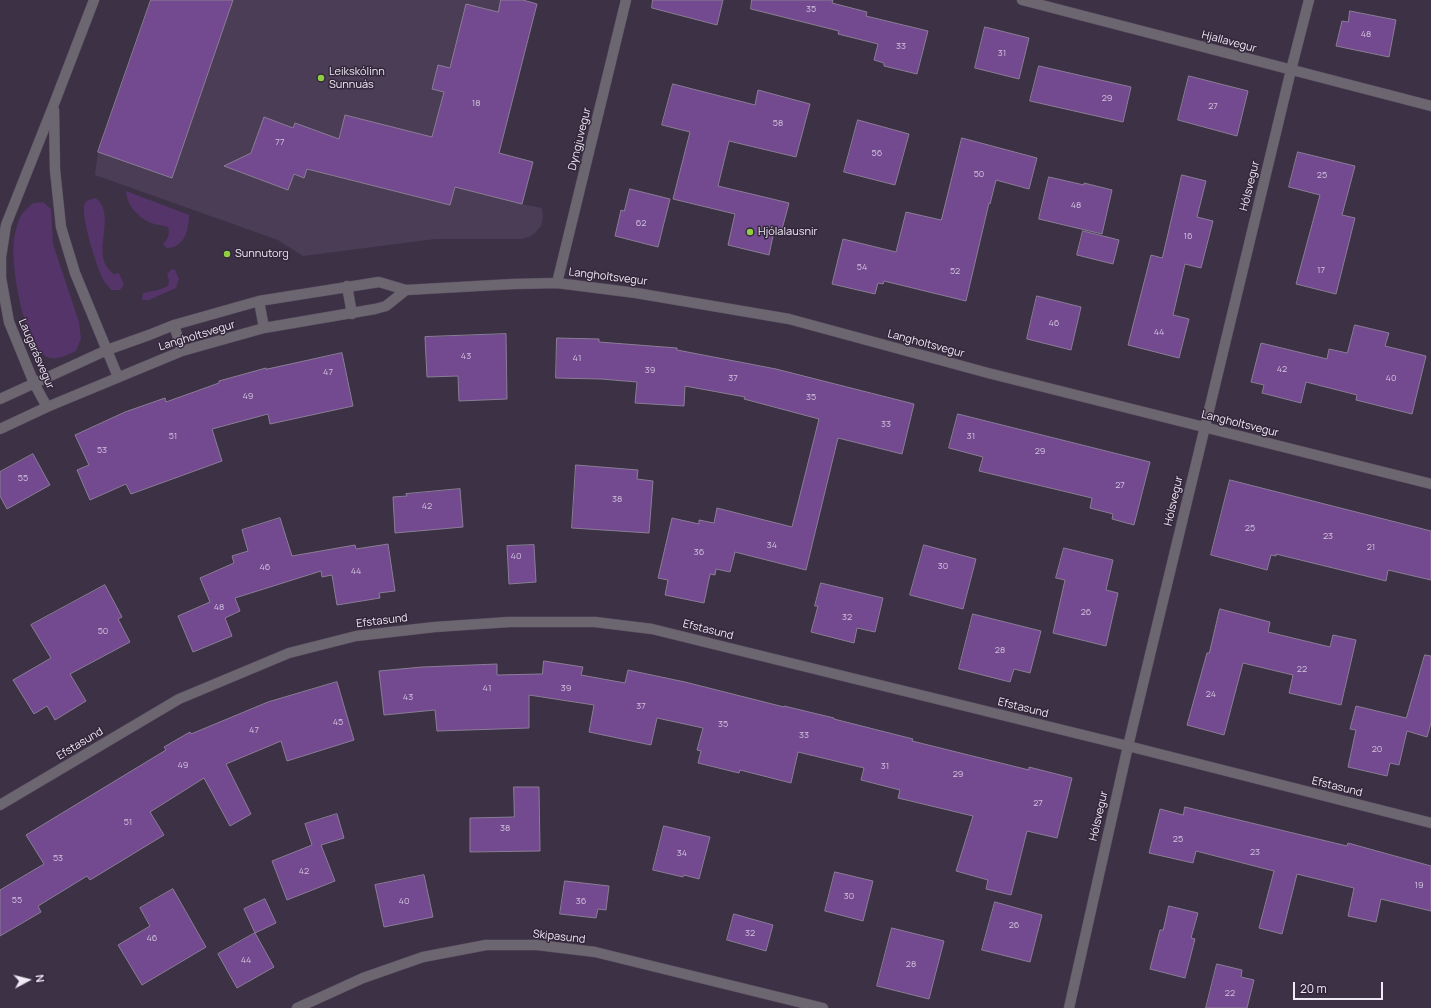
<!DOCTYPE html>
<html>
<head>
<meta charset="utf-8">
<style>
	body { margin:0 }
	#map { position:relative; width:1431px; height:1008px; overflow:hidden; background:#3d3146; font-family:Manrope,sans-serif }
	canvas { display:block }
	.north { position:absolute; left:8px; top:960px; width:40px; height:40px; -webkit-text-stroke:3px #33273b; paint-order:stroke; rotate:83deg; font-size:11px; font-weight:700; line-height:16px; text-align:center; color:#f0e9f6 }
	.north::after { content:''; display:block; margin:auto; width:14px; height:18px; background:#f0e9f6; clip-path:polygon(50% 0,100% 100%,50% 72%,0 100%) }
	.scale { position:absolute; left:1293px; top:982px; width:90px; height:18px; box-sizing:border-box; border:2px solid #f0e9f6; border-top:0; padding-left:5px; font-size:12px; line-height:14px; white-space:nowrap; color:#f0e9f6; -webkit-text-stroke:3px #33273b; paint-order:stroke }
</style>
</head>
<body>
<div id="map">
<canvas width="1431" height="1008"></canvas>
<div class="north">N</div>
<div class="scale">20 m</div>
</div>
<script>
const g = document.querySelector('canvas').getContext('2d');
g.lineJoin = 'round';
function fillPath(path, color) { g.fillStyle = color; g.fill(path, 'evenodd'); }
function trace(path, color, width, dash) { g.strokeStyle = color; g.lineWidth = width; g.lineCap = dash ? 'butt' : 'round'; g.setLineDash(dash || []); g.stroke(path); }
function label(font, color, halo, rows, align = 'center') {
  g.font = font + ' Manrope,sans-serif'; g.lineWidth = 3; g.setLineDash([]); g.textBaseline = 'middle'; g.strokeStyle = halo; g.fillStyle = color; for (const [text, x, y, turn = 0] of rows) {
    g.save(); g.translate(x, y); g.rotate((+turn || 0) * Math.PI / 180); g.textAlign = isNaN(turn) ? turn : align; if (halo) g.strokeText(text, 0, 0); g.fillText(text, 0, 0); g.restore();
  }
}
const built = new Path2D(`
	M 151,0 L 523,0 L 537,4 L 499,153 L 533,162 L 522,204 L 542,208 L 543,218 L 541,226 L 535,233 L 529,237 L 521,239 L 435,239 L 303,256 L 278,240 L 95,175 L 98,152 Z`);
const green = new Path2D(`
	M 126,191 L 189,215 C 189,230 184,248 167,248 L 163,244 C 168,239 170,234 168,227 C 162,225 156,225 151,223 C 139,218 126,205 126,191 Z
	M 96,198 C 114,213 98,242 104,261 C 105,266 110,270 113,274 L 119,273 L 124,285 L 120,290 L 111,290 C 109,287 107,285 105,283 C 98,272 79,213 85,203 C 88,199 92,199 96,198 Z
	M 43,202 L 51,209 L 53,244 L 79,322 L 81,339 L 76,351 C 67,355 59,360 50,358 C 24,353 10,262 14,240 C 15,233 18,220 22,214 C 25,210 29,207 33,203 Z
	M 172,269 L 175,270 L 179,279 L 176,288 L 149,300 L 142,300 L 143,293 L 158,290 L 168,286 L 169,280 L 167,274 Z`);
const building = new Path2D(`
	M 151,0 L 233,0 L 172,178 L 98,152 Z
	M 501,0 L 523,0 L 537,4 L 499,153 L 533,162 L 522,204 L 455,187 L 450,205 L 307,169 L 304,178 L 294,174 L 288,190 L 224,166 L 251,153 L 264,117 L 293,128 L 295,123 L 339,139 L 345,115 L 432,137 L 444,92 L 432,89 L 438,65 L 450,68 L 466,4 L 498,12 Z
	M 653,0 L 723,0 L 717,25 L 652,8 Z
	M 752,0 L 833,0 L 832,3 L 867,12 L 866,16 L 928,31 L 917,74 L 884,66 L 884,63 L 874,60 L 878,44 L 838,34 L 839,31 L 751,9 Z
	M 1350,11 L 1396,20 L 1389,57 L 1336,46 L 1342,21 L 1348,22 Z
	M 985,27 L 1029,38 L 1019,79 L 975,68 Z
	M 1039,66 L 1131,87 L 1123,122 L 1030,101 Z
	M 1189,76 L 1248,91 L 1237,136 L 1178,120 Z
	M 673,84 L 755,105 L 758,90 L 810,104 L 796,157 L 729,141 L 718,186 L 789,203 L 781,233 L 774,231 L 769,255 L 728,245 L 735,214 L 673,199 L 690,132 L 662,125 Z
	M 858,120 L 909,134 L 895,185 L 844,172 Z
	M 962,138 L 1037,158 L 1029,189 L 996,180 L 990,204 L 989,203 L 966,301 L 884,281 L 883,284 L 878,283 L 875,294 L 832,284 L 843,239 L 896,252 L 906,212 L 941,220 Z
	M 1298,152 L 1355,166 L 1342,215 L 1355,218 L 1336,294 L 1296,284 L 1320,195 L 1289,187 Z
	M 1182,175 L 1206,181 L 1197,217 L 1213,221 L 1201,268 L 1185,264 L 1173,315 L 1189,319 L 1179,358 L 1128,345 L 1151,255 L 1162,258 Z
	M 1049,177 L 1084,185 L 1084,183 L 1112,190 L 1102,234 L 1039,219 Z
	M 630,189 L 670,199 L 658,247 L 615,236 L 621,210 L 624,211 Z
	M 1083,231 L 1119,240 L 1113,264 L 1077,255 Z
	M 1037,296 L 1081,307 L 1071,350 L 1027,339 Z
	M 1355,325 L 1389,333 L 1385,346 L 1426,356 L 1412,414 L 1356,400 L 1357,395 L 1306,382 L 1301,403 L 1262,393 L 1264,385 L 1251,382 L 1261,343 L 1327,359 L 1329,349 L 1347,353 Z
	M 506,334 L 507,399 L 459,401 L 458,376 L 427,377 L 425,337 Z
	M 557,338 L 599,339 L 599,342 L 677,348 L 677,350 L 776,369 L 914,404 L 902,454 L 838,438 L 806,570 L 735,552 L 730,572 L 716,569 L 715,575 L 710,574 L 704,603 L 665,595 L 668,580 L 658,578 L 672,518 L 699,524 L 699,520 L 714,523 L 717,508 L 792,527 L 819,419 L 744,399 L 745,397 L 685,386 L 684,406 L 635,403 L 637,382 L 601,379 L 556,378 Z
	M 342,353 L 353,406 L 270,424 L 268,414 L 212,429 L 222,461 L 131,494 L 126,484 L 90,500 L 77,470 L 89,465 L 75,435 L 125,412 L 165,398 L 166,402 L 219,383 L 219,381 L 266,368 L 266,369 Z
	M 958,414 L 1150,462 L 1134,525 L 1112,519 L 1113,514 L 1090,508 L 1092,498 L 979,471 L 983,457 L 949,448 Z
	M 33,454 L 50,485 L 7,509 L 0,496 L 0,472 Z
	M 576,465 L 638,470 L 637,479 L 653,481 L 649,533 L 572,528 Z
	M 1230,480 L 1431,531 L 1431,580 L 1388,570 L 1386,581 L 1276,554 L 1276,556 L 1271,555 L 1267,570 L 1211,555 Z
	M 460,489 L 463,527 L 395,533 L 393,497 L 407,496 L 406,494 Z
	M 280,518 L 292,556 L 355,545 L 356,549 L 388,544 L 395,591 L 379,593 L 380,598 L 337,605 L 332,575 L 322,577 L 321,571 L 235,598 L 240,611 L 225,618 L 232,636 L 193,652 L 178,616 L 210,602 L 200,578 L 234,563 L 232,556 L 248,551 L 242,530 Z
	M 534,545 L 536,582 L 509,584 L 507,546 Z
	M 924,545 L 976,559 L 963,609 L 910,595 Z
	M 1064,548 L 1113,560 L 1106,590 L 1118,593 L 1106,646 L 1053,633 L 1065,580 L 1056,578 Z
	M 821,583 L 883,598 L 875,632 L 857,628 L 854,643 L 811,632 L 818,606 L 815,606 Z
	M 105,585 L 122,617 L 118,619 L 130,642 L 70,674 L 86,701 L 55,720 L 47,706 L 34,714 L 13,680 L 51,658 L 31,625 Z
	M 1220,609 L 1270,622 L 1268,632 L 1330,647 L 1333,635 L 1356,640 L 1341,705 L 1289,693 L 1293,675 L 1243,663 L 1224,735 L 1187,725 L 1207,653 L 1209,653 Z
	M 973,614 L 1041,631 L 1030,673 L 1014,669 L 1010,682 L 959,669 Z
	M 1425,655 L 1431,656 L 1431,723 L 1427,737 L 1407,731 L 1399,765 L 1390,763 L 1387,776 L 1348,767 L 1356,730 L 1350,729 L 1356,706 L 1406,718 Z
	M 544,661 L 583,667 L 581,675 L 625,683 L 628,670 L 685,682 L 784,707 L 784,706 L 834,718 L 834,719 L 913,739 L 912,741 L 1029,770 L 1029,767 L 1072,778 L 1057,838 L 1027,831 L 1011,895 L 986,889 L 988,880 L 956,871 L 973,816 L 898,798 L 900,790 L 861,780 L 864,768 L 798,752 L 791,783 L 740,770 L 739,773 L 698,763 L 701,751 L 697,750 L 703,728 L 657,718 L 651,745 L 589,732 L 594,705 L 529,695 L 529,728 L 437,731 L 435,710 L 384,715 L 379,671 L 422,667 L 497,664 L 497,675 L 542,674 Z
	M 337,682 L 354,740 L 287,761 L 281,741 L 226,764 L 251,814 L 230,826 L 204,778 L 150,812 L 164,835 L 90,880 L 87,876 L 38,906 L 41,912 L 0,936 L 0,890 L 44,864 L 26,835 L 166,750 L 164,747 L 190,732 L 191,734 L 268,702 Z
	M 514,787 L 539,787 L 540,851 L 470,852 L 470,818 L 514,817 Z
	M 1185,807 L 1347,846 L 1348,843 L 1431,866 L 1431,911 L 1381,899 L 1376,922 L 1348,916 L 1354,888 L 1297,874 L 1282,934 L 1259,928 L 1274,871 L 1196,851 L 1193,863 L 1149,853 L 1160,809 L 1183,815 Z
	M 337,814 L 344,838 L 321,845 L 335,881 L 287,900 L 272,861 L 312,845 L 305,824 Z
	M 664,826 L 710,837 L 699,879 L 684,875 L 683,877 L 653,870 Z
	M 835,872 L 873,881 L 863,921 L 825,911 Z
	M 424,875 L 433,917 L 384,927 L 375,885 Z
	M 565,881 L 609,886 L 606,910 L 598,909 L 596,918 L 560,914 Z
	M 173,889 L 206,947 L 142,985 L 118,945 L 150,926 L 140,908 Z
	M 265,899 L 276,923 L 255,933 L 244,909 Z
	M 995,902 L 1042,915 L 1030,962 L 982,950 Z
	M 1169,906 L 1198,913 L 1191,938 L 1195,939 L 1185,978 L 1150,969 L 1160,930 L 1163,930 Z
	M 734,914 L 773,925 L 766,951 L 727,940 Z
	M 892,928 L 944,941 L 929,999 L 877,986 Z
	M 255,933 L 274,967 L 237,988 L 218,954 Z
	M 1217,964 L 1242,970 L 1241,977 L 1254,980 L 1247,1008 L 1206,1008 Z`);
const minor = new Path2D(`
	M 1022,0 L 1431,106
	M 557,283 L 626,0
	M 0,805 L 179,699 L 289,653 L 356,636 L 435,627 L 509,622 L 595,622 L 652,629 L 1128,746 L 1431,823
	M 297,1008 L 363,978 L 423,957 L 486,945 L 537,945 L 595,952 L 823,1008
	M 1069,1008 L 1128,746 L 1291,70 L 1309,0`);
const tertiary = new Path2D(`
	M 54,110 L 55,170 L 61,227 L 75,273 L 118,377
	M 347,286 L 352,314
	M 259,301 L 264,328
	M 174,325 L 182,351
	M 0,399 L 107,350 L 149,335 L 174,325 L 259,301 L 379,282 L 406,290 L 513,284 L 557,283 L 636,293 L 789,319 L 988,373 L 1431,484
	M 47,407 L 34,383 L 9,322 L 1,278 L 1,257 L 6,225 L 54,104 L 94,0
	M 0,429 L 47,407 L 182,351 L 264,328 L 375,309 L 386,306 L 406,290`);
const markers = [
	[321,78,4,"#8fcd41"],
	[750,232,4,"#8fcd41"],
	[227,254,4,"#8fcd41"]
];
const numberNames = [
	["35",811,9],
	["48",1366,34],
	["33",901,46],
	["31",1002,53],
	["29",1107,98],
	["18",476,103],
	["27",1213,106],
	["58",778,123],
	["77",280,142],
	["56",877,153],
	["50",979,174],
	["25",1322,175],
	["48",1076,205],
	["62",641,223],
	["16",1188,236],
	["54",862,267],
	["17",1321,270],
	["52",955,271],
	["46",1054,323],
	["44",1159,332],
	["43",466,356],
	["41",577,358],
	["42",1282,369],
	["39",650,370],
	["47",328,372],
	["37",733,378],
	["40",1391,378],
	["49",248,396],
	["35",811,397],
	["33",886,424],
	["51",173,436],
	["31",971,436],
	["53",102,450],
	["29",1040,451],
	["55",23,478],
	["27",1120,485],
	["38",617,499],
	["42",427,506],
	["25",1250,528],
	["23",1328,536],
	["34",772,545],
	["21",1371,547],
	["36",699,552],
	["40",516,556],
	["30",943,566],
	["46",265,567],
	["44",356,571],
	["48",219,607],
	["26",1086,612],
	["32",847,617],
	["50",103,631],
	["28",1000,650],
	["22",1302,669],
	["41",487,688],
	["39",566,688],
	["24",1211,694],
	["43",408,697],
	["37",641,706],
	["45",338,722],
	["35",723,724],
	["47",254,730],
	["33",804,735],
	["20",1377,749],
	["49",183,765],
	["31",885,766],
	["29",958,774],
	["27",1038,803],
	["51",128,822],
	["38",505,828],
	["25",1178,839],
	["23",1255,852],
	["34",682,853],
	["53",58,858],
	["42",304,871],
	["19",1419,885],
	["30",849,896],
	["55",17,900],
	["40",404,901],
	["36",581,901],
	["26",1014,925],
	["32",750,933],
	["46",152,938],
	["44",246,960],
	["28",911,964],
	["22",1230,993]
];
const streetNames = [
	["Hjallavegur",1229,42,15],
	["Dyngjuvegur",580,139,-76],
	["Hólsvegur",1250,186,-76],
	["Langholtsvegur",608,277,7],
	["Langholtsvegur",197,336,-17],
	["Langholtsvegur",926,344,15],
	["Laugarásvegur",36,354,67],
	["Langholtsvegur",1240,424,14],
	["Hólsvegur",1174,501,-77],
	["Efstasund",382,621,-7],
	["Efstasund",708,630,14],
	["Efstasund",1023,708,14],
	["Efstasund",80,744,-31],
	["Efstasund",1337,787,14],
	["Hólsvegur",1099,816,-77],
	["Skipasund",559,937,6]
];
const poiNames = [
	["Leikskólinn",329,72],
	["Sunnuás",329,85],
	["Hjólalausnir",758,232],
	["Sunnutorg",235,254]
];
fillPath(built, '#4c3d57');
fillPath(green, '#543469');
fillPath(building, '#734a8f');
trace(building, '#8a7d95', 1);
trace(minor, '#5a4e62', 11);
trace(tertiary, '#5a4e62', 11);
trace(minor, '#6c6670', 10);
trace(tertiary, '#6c6670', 10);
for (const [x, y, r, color] of markers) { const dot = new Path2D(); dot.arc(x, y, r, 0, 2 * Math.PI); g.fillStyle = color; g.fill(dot); trace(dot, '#33273b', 1.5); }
label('9px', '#d1c1dc', null, numberNames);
label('11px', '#f0e9f6', '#33273b', streetNames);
label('11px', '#f0e9f6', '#33273b', poiNames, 'left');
</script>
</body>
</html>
